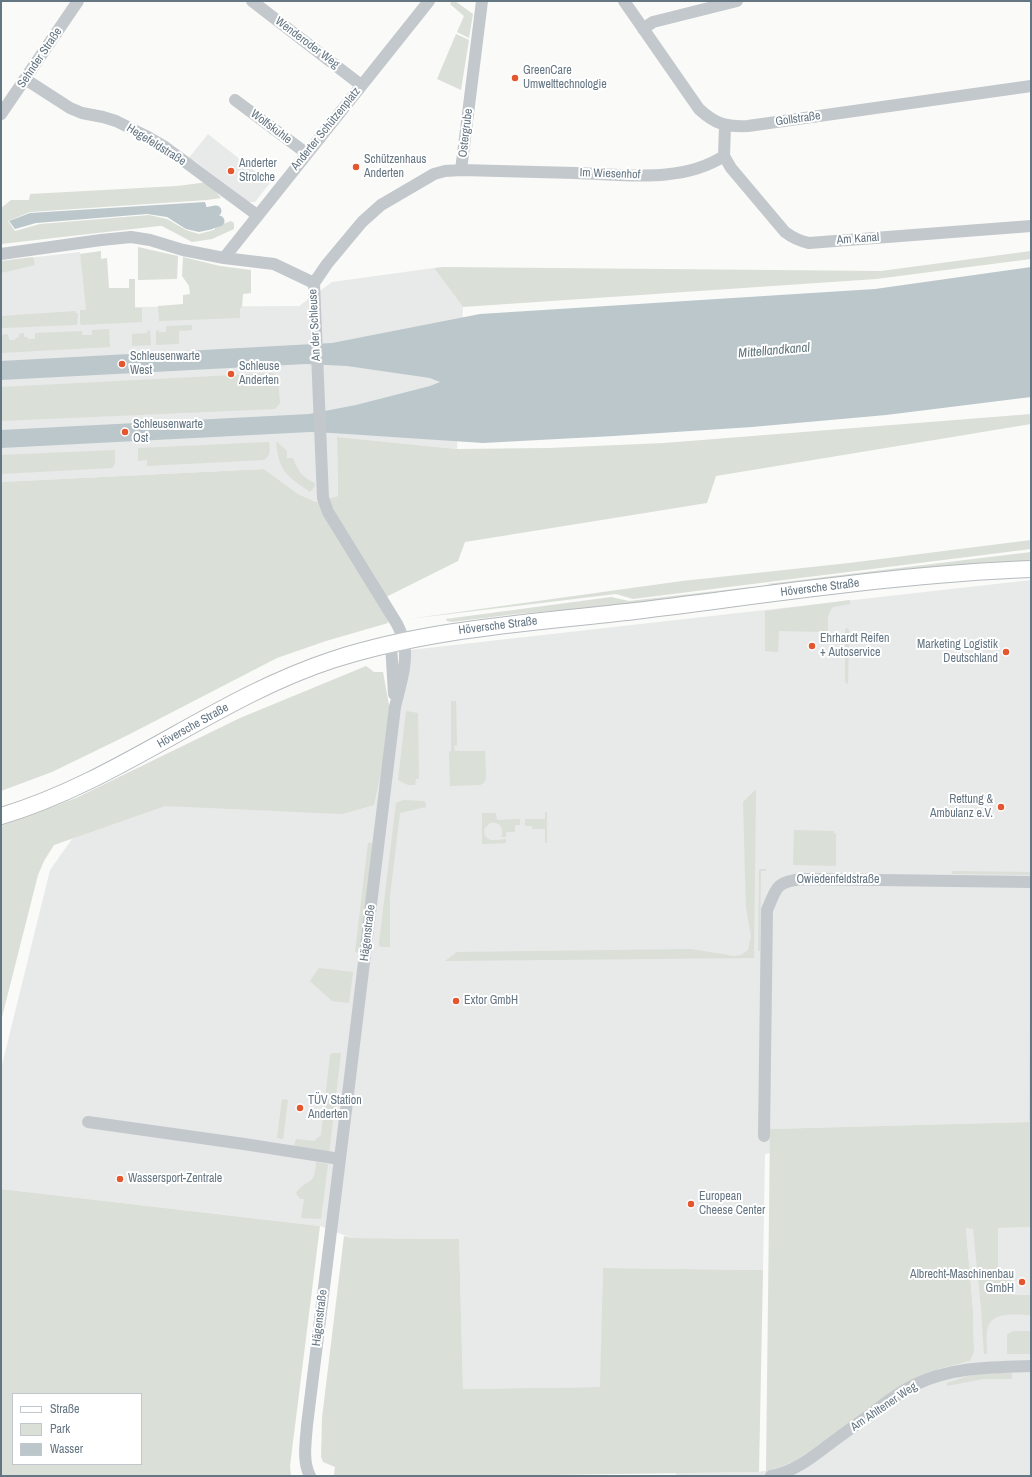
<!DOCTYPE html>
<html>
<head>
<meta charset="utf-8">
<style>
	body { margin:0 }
	#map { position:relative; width:1032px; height:1477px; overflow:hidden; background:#fafaf8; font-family:"Archivo Narrow",sans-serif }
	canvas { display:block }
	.frame { position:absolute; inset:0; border:2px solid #657683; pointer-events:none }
	.legend { position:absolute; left:12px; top:1393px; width:130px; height:72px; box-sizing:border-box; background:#fff; border:1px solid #c1c8cd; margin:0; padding:5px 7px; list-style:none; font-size:12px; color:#657683 }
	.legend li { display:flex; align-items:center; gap:8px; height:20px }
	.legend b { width:20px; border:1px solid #c1c8cd }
</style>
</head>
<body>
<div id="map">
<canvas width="1032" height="1477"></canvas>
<div class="frame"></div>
<ul class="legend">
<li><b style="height:5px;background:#fff"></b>Straße</li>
<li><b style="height:11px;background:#dadfd7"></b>Park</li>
<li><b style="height:11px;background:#bbc7cb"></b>Wasser</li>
</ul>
</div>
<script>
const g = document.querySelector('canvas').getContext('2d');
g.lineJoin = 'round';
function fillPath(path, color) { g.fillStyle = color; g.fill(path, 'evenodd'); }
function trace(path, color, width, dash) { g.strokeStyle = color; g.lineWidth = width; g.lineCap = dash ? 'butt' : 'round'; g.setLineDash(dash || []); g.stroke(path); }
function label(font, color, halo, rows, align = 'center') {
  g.font = font + ' "Archivo Narrow",sans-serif'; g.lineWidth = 4; g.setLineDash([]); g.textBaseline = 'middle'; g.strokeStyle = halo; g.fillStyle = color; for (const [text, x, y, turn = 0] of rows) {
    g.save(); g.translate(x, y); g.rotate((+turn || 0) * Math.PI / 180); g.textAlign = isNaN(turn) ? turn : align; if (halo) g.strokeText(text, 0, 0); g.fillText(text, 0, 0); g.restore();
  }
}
const built = new Path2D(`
	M 208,134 L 270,183 L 255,202 L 249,202 L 195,161 L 188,159 Z
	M 80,252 L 86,310 L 128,307 L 299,306 L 332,282 L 434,268 L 463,307 L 457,449 L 337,437 L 338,496 L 316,502 L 298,494 L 264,469 L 1,482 L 1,261 Z
	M 1031,580 L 1031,1122 L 771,1129 L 770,1153 L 765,1154 L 763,1270 L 603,1268 L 601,1387 L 463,1389 L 459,1239 L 352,1238 L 320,1226 L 1,1189 L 1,1069 L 50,870 L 72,839 L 241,756 L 396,704 L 401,651 Z
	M 1031,1227 L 1031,1476 L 676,1476 L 676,1473 L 759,1472 L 781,1467 L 797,1460 L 910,1381 L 939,1369 L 970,1361 L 974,1352 L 973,1311 L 966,1228 Z`);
const green = new Path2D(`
	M 452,1 L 455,1 L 473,14 L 469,38 L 457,32 L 464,16 L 450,4 Z
	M 456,34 L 469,40 L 461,90 L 437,79 Z
	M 208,182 L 221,198 L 207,200 L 30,212 L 8,221 L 15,231 L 40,224 L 149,215 L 167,219 L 186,230 L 199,234 L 214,230 L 215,227 L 231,221 L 234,223 L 234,229 L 212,239 L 192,242 L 162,226 L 159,226 L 1,244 L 1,208 L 11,200 L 29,200 L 30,194 L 177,186 Z
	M 138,247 L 178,256 L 177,279 L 138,280 Z
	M 101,251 L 101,259 L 107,258 L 109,288 L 129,288 L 129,279 L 135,279 L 135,308 L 142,308 L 142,322 L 81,325 L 80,323 L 80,310 L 86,310 L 80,254 Z
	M 1031,251 L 1031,259 L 876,279 L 463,307 L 434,268 L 443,267 L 881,271 Z
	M 33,257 L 35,265 L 1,273 L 1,261 Z
	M 183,257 L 220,266 L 251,270 L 251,293 L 243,294 L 242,307 L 240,308 L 240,318 L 159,321 L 158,306 L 183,304 L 183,295 L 190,294 L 189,286 L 182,276 Z
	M 76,311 L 76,313 L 78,313 L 77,325 L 1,328 L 1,316 Z
	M 192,325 L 192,330 L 179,331 L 179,344 L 156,345 L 156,331 L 159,330 L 159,332 L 166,332 L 166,326 Z
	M 109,329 L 110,347 L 1,353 L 1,335 L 8,334 L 9,340 L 15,340 L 16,338 L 19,337 L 19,334 L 24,333 L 24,337 L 27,337 L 28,339 L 35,339 L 35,333 L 82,331 L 82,335 L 92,335 L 92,330 Z
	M 150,330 L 151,345 L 132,346 L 132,334 L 147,333 L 147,331 Z
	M 273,373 L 278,378 L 280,403 L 275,409 L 1,421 L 1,387 Z
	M 1031,414 L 1031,424 L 716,476 L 707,503 L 465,542 L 458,561 L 378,601 L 387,617 L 388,623 L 326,641 L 277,658 L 128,735 L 52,772 L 1,791 L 1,482 L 264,469 L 298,494 L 316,502 L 338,496 L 337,437 L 457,449 L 549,448 L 664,443 Z
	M 276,441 L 287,451 L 287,458 L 293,458 C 297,470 303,478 315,483 L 315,486 L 310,492 C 286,475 279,472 276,441 Z
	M 269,442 C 270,450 271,455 264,460 L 147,466 L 147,460 L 138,461 L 138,448 Z
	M 115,450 L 115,464 L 112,468 L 1,474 L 1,455 Z
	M 1031,540 L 1031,549 L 633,599 L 616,594 L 408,619 L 682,581 L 849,563 Z
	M 1031,552 L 1031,561 L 772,585 L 767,584 Z
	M 751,587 L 752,588 L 750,589 L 593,608 L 516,614 L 452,622 L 447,621 L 446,619 L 611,597 L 629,601 Z
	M 850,600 L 850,604 L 833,607 C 826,615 828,622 828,632 L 779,631 L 778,652 L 765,651 L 765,611 Z
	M 848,628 L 849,631 L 848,684 L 845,682 L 845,629 Z
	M 366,666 L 374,672 L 383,672 L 392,721 L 374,805 L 342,814 L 165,806 L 54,845 L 44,861 L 38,875 L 1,1021 L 1,826 L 76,798 L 240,718 Z
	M 451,701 L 456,701 L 457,745 L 454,746 L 455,751 L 485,751 L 486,778 L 484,783 L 480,785 L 450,786 L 449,752 L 451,751 Z
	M 406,711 L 418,713 L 419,779 L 416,779 L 415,785 L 408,785 L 398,780 Z
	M 756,789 L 754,958 L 445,961 L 457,952 L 691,949 L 734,956 L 741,955 L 748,950 L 751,936 L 746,908 L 743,802 Z
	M 403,800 L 424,801 L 426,804 L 426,807 L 400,813 L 390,896 L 390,947 L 381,947 L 379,946 L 379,943 L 395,811 L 396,803 Z
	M 545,812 L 547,812 L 547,843 L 545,843 L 545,829 L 532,829 L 532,826 L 525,826 L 525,819 L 545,819 Z
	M 482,813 L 496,813 L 497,820 L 520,819 L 520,825 L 515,825 L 515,832 L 506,832 L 506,837 L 501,837 C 505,829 500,821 490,823 L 484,829 C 484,844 496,840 506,839 L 506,843 L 482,844 Z
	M 794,830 L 834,831 L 834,833 L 836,834 L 836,866 L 793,865 Z
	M 368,843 L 373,843 L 360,953 L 355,952 Z
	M 759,869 L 766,869 L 766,871 L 761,871 L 760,951 L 758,951 Z
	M 952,871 L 1031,872 L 1031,875 L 952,874 Z
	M 319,968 L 353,972 L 349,1003 L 332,1001 L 310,981 Z
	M 1030,989 L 1031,1227 L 998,1228 L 998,1270 L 1012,1270 L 1012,1295 L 1031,1295 L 1031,1315 C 1015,1315 989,1310 987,1332 C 986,1339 987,1347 987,1354 L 984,1354 L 981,1308 L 973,1229 L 966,1228 L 973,1311 L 974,1352 L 970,1361 L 939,1369 L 910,1381 L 797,1460 L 781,1467 L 766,1471 L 770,1129 L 1029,1122 Z
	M 332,1053 L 341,1053 L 329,1154 L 294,1148 L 295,1141 L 297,1139 L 314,1141 L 321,1135 L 330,1055 Z
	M 282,1099 L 288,1100 L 283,1139 L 277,1138 Z
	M 316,1162 L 328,1164 L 321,1219 L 301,1218 L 304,1199 L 300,1199 L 296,1193 C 307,1177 315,1188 316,1162 Z
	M 1,1189 L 320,1226 L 290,1466 L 291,1476 L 1,1476 ZM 13,1394 L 141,1394 L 141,1464 L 13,1464 Z
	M 344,1236 L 352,1238 L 459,1239 L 463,1389 L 600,1387 L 603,1268 L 763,1270 L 759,1472 L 479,1476 L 334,1475 L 335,1467 L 323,1462 L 321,1457 L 322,1418 Z
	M 1015,1331 L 1031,1331 L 1031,1354 L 1007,1354 L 1007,1335 L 1011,1332 Z
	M 991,1373 L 1012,1373 L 1012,1379 L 983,1379 L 947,1386 L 947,1383 L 974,1374 Z`);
const water = new Path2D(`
	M 205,202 L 213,229 L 199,232 L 186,229 L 167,217 L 147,214 L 36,223 L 15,229 L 9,221 L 30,213 Z
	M 1031,267 L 1031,397 L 886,415 L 752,427 L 614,436 L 483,443 L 332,433 L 310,432 L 1,448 L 1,430 L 309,414 L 356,405 L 430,386 L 440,382 L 430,378 L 347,366 L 306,364 L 1,380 L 1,361 L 332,343 L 480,314 L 875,289 Z`);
const canal = new Path2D(`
	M 195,215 L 216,211
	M 212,223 L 219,221`);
const minor = new Path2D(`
	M 252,1 L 361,85
	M 624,1 L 699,109 C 715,124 726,127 748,126 L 1031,86
	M 643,29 L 653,22 L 737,1
	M 25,79 L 70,108 L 82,113 L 103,117 L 116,121 L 146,136 L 165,147 L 257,215
	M 235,100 L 306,153
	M 1,114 L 78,1
	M 724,156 L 731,168 L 785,232 C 793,238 799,241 809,243 L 1031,226
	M 461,170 C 499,171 537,172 575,173 C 623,174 681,184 724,156 L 725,125
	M 1,254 L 101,240 L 131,237 L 150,240 L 183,250 L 224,258 L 274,264 L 314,283
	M 224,258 L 429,1
	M 314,283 L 327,264 L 362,222 L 381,205 L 434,174 L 445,171 L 461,170 L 482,1
	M 391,644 L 394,694
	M 88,1122 L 244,1144 L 340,1159
	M 764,1136 L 767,910 C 777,888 775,882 802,879 L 1031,882
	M 310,1476 C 302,1461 306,1441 307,1425 L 348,1094 L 395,707 C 400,686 408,663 404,642 C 403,636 400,630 397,624 L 328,512 L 323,498 L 314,283
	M 771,1476 C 793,1472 810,1459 827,1446 C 843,1434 860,1422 876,1410 C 888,1401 901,1391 914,1385 C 951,1367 991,1367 1031,1366`);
const major = new Path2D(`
	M 1,816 C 119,781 216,698 332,660 C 430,628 533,623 635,611 C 766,595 898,574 1031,569`);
const markers = [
	[515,78,4,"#e4572e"],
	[356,167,4,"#e4572e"],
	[231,171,4,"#e4572e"],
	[122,364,4,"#e4572e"],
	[231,374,4,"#e4572e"],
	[125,432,4,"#e4572e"],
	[812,646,4,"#e4572e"],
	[1006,652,4,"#e4572e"],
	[1001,807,4,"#e4572e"],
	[456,1001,4,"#e4572e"],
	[300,1108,4,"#e4572e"],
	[120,1179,4,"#e4572e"],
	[691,1204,4,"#e4572e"],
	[1022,1282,4,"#e4572e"]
];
const streetNames = [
	["Wenderoder Weg",307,43,37],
	["Sehnder Straße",40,58,-56],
	["Gollstraße",798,119,-8],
	["Wolfskuhle",271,127,37],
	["Anderter Schützenplatz",326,129,-51],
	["Ostergrube",466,133,-83],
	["Hegefeldstraße",156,145,32],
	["Im Wiesenhof",610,174,2],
	["Am Kanal",858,239,-4],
	["An der Schleuse",315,325,-93],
	["Höversche Straße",820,588,-7],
	["Höversche Straße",498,626,-7],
	["Höversche Straße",193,726,-29],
	["Owiedenfeldstraße",838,880],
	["Hägenstraße",368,933,-83],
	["Hägenstraße",320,1318,-83],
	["Am Ahltener Weg",884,1407,-34]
];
const poiNames = [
	["GreenCare",523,71],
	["Umwelttechnologie",523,85],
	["Schützenhaus",364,160],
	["Anderten",364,174],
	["Anderter",239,164],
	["Strolche",239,178],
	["Schleusenwarte",130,357],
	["West",130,371],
	["Schleuse",239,367],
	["Anderten",239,381],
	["Schleusenwarte",133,425],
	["Ost",133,439],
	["Ehrhardt Reifen",820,639],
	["+ Autoservice",820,653],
	["Marketing Logistik",998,645,"right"],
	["Deutschland",998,659,"right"],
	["Rettung &",993,800,"right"],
	["Ambulanz e.V.",993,814,"right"],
	["Extor GmbH",464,1001],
	["TÜV Station",308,1101],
	["Anderten",308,1115],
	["Wassersport-Zentrale",128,1179],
	["European",699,1197],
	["Cheese Center",699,1211],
	["Albrecht-Maschinenbau",1014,1275,"right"],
	["GmbH",1014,1289,"right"]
];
const waterNames = [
	["Mittellandkanal",774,351,-5]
];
fillPath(built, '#e8e9e9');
fillPath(green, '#dadfd7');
fillPath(water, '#bbc7cb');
trace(canal, '#bbc7cb', 11);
trace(major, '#b5babe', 18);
trace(minor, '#c3c8cc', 12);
trace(major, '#fff', 16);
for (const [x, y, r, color] of markers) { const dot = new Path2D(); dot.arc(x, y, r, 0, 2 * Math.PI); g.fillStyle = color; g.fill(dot); trace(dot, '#fff', 1.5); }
label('12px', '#657683', '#fff', streetNames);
label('12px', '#657683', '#fff', poiNames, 'left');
label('italic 13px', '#60757c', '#fff', waterNames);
</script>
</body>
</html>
